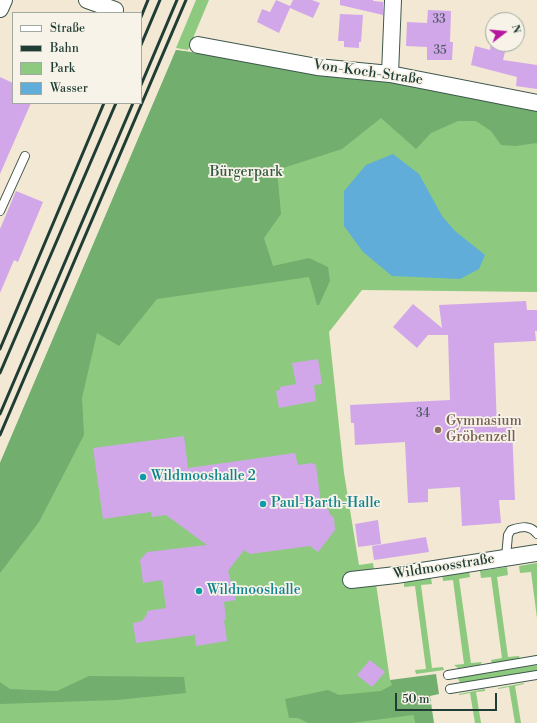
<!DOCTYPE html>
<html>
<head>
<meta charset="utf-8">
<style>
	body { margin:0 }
	#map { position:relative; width:537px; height:723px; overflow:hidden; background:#f3e8d3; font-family:"Libre Bodoni",serif }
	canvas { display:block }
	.legend { position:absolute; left:12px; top:12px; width:130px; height:92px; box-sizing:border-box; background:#f7f3e8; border:1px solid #a1aaa0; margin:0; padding:5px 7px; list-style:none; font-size:12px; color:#1f3d34 }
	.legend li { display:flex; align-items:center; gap:8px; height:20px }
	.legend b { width:20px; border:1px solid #a1aaa0 }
	.north { position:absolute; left:485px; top:12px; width:40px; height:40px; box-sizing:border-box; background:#f7f3e8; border:1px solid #a1aaa0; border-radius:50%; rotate:74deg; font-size:11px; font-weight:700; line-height:16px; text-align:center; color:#1f3d34 }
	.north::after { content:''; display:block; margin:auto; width:14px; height:18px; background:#b5179e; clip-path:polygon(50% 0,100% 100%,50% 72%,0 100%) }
	.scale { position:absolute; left:395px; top:693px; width:102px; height:18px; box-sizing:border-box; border:2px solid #1f3d34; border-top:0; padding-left:5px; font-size:12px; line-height:14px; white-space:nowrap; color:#1f3d34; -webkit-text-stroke:3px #f7f3e8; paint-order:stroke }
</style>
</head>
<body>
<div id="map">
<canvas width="537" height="723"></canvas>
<ul class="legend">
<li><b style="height:5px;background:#fff"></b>Straße</li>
<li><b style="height:5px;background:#1f3d34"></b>Bahn</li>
<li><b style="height:11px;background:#8dca7f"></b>Park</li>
<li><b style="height:11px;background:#5fadd8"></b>Wasser</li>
</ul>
<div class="north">N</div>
<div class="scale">50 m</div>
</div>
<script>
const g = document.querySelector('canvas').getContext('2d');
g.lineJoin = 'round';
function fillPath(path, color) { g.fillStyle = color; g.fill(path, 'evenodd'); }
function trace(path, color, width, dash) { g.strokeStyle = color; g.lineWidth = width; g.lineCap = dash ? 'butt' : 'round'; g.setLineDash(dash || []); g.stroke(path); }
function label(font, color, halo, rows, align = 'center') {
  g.font = font + ' "Libre Bodoni",serif'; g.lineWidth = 3.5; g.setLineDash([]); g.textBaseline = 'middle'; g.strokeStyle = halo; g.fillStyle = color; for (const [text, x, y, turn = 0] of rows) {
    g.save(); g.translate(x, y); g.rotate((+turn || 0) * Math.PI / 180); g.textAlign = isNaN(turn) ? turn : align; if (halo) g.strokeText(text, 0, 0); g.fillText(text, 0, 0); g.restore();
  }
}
const green = new Path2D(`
	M 196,0 L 209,0 L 188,50 L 176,48 Z
	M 176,50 L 537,108 L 537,292 L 362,290 L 329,332 L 344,473 L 359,565 L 373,563 L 390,680 L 413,715 L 415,723 L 0,723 L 0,463 Z
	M 537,563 L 537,618 L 531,572 L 520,573 L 519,566 Z
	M 507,567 L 508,575 L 497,577 L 508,657 L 519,656 L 520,660 L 492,663 L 491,660 L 502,658 L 491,577 L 481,578 L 480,571 Z
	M 469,570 L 470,577 L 459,579 L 471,663 L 482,662 L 480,665 L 458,668 L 454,665 L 464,664 L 453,580 L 443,581 L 442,573 Z
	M 431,578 L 432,584 L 421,585 L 432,668 L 443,667 L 444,670 L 416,674 L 415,670 L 426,669 L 415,586 L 404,587 L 404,582 Z
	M 537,665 L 537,671 L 461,684 L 458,679 L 460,676 Z
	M 524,683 L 524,684 L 515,686 L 521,723 L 515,723 L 509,687 L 498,689 L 498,688 Z
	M 485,689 L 485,691 L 476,692 L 481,723 L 475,723 L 470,693 L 459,695 L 459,694 Z`);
const forest = new Path2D(`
	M 176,50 L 388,78 L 537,108 L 537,143 L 515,146 L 501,145 L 491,131 L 476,121 L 458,121 L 431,133 L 416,149 L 381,118 L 342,149 L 277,170 L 281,214 L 264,238 L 273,266 L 309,258 L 328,267 L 330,281 L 319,305 L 317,305 L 309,277 L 157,299 L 119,346 L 97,333 L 82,398 L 84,435 L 39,522 L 0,573 L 0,463 Z
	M 436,674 L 439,694 L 430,696 L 434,723 L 415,723 L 413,715 L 351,723 L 308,723 L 298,718 L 289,718 L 285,699 L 328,690 L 339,695 L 381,691 L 392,685 L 390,680 Z
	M 89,676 L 184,677 L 186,693 L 117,700 L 0,704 L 0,682 L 10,689 L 57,691 Z`);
const water = new Path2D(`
	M 393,154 L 419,174 L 442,216 L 455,231 L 485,255 L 479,269 L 460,279 L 392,276 L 363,252 L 344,226 L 344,191 L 366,165 Z`);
const building = new Path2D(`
	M 276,0 L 290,6 L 293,0 L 312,0 L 320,3 L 313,18 L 290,8 L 279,33 L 257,22 L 262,9 L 270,12 Z
	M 340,0 L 373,0 L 373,1 L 383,2 L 383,15 L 340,5 Z
	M 428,10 L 451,11 L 450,42 L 453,42 L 452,60 L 427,60 L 427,47 L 406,46 L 407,22 L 427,23 Z
	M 340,14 L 363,15 L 361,42 L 359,42 L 359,48 L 344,47 L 344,41 L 338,41 Z
	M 491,44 L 507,44 L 503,60 L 537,65 L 537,89 L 516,86 L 517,77 L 471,65 L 475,46 L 490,50 Z
	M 0,77 L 13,83 L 13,103 L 31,103 L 0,174 Z
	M 16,191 L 43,202 L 18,262 L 14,260 L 0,293 L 0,229 Z
	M 526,301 L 527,310 L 537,310 L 537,331 L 535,331 L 536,341 L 494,343 L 497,428 L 512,427 L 515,500 L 499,500 L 501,523 L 462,526 L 460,487 L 428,489 L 428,502 L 408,503 L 405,442 L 355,445 L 354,423 L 351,423 L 350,405 L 450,400 L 448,335 L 428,335 L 417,348 L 393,327 L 413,304 L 442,328 L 439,305 Z
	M 318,359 L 322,384 L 314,385 L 316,401 L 279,408 L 276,391 L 280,390 L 280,387 L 296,384 L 292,363 Z
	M 184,436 L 188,468 L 295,453 L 298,465 L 312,463 L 316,465 L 321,504 L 327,503 L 329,513 L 334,518 L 335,530 L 318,552 L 310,546 L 250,554 L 244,550 L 228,571 L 236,600 L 224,602 L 226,620 L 224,620 L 227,641 L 196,646 L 195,635 L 136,643 L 133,623 L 142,621 L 147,614 L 147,611 L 166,608 L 162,580 L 143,583 L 140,560 L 147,552 L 207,545 L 166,515 L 152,517 L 151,512 L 103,519 L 93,448 Z
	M 378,520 L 381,544 L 358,547 L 355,524 Z
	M 426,537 L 429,552 L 374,560 L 372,546 Z
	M 370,660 L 385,672 L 372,687 L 357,675 Z`);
const lane = new Path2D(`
	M 0,211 L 25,156
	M 506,557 L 508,535 L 511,530 C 521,527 530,524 537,534
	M 448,675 L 537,660
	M 450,689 L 537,675`);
const street = new Path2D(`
	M 87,0 L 115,10
	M 0,9 L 4,0
	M 198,45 L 317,67 L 390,74 L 537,103
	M 390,74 L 393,0
	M 351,580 L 396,575 L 537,553`);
const rail = new Path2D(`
	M 141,17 L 148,0
	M 141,45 L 160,0
	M 141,85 L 177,0
	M 0,349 L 104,103
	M 0,373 L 116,103
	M 0,414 L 133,103
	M 0,435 L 186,0`);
const markers = [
	[438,430,4,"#8d6e63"],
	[143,477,4,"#0f9aa8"],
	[263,504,4,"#0f9aa8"],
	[199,591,4,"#0f9aa8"]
];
const numberNames = [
	["33",439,20],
	["35",440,51],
	["34",423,414]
];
const streetNames = [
	["Von-Koch-Straße",368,73,8],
	["Wildmoosstraße",444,567,-9]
];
const parkNames = [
	["Bürgerpark",246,173]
];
const educationNames = [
	["Gymnasium",446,422],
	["Gröbenzell",446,438]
];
const cultureNames = [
	["Wildmooshalle 2",151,477],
	["Paul-Barth-Halle",271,504],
	["Wildmooshalle",207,591]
];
fillPath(green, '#8dca7f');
fillPath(forest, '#72ae6e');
fillPath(water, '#5fadd8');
fillPath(building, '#d1a7ea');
trace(lane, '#3f574c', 10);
trace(street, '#3f574c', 18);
trace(lane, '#fff', 8);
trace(street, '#fff', 16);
trace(rail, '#1f3d34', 3);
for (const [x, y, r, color] of markers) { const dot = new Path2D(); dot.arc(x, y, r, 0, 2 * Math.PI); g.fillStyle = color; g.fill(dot); trace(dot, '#f7f3e8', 1.5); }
label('12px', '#4c5862', null, numberNames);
label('14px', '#1f3d34', '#f7f3e8', streetNames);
label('14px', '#355943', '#f7f3e8', parkNames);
label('14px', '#785e54', '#f7f3e8', educationNames, 'left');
label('14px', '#0d838f', '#f7f3e8', cultureNames, 'left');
</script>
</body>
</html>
